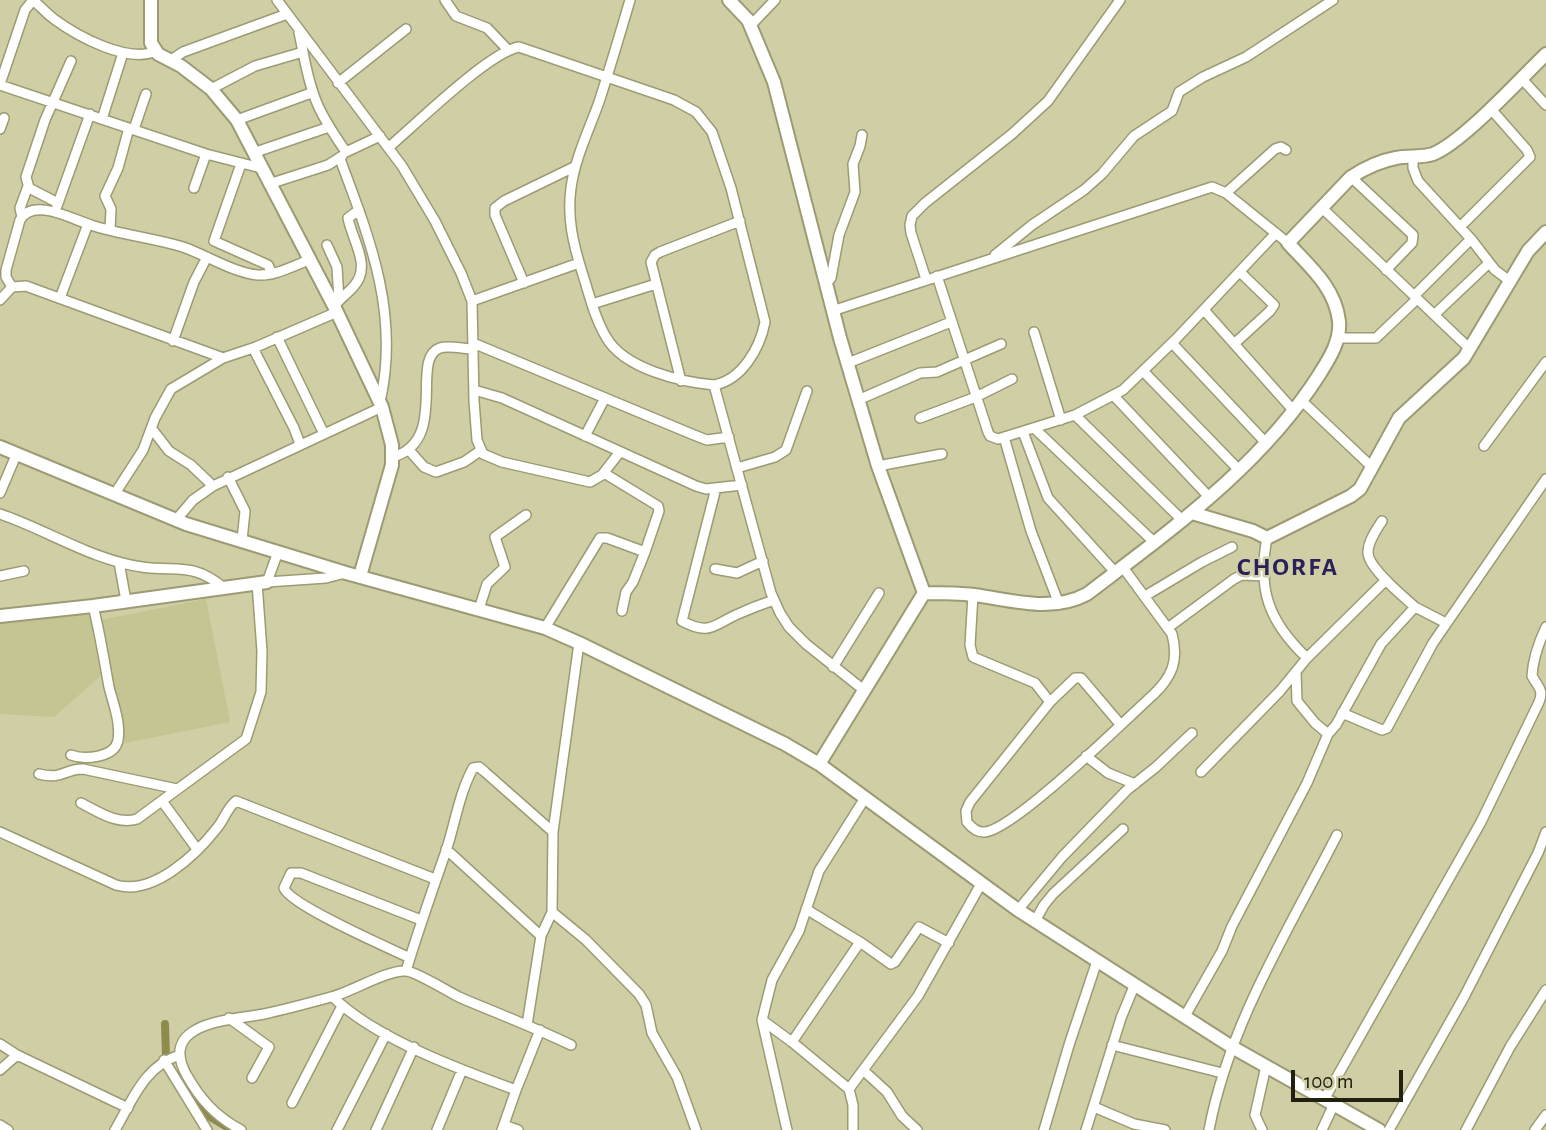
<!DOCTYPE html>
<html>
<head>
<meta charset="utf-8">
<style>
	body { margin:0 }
	#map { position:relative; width:1546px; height:1130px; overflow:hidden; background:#cfcea5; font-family:"Alegreya Sans",sans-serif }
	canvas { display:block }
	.scale { position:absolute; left:1291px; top:1070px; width:112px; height:32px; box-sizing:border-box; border:4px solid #222111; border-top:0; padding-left:9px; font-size:21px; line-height:24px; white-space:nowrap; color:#222111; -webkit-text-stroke:5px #cfcea5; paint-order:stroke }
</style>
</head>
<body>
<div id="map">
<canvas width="1546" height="1130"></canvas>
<div class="scale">100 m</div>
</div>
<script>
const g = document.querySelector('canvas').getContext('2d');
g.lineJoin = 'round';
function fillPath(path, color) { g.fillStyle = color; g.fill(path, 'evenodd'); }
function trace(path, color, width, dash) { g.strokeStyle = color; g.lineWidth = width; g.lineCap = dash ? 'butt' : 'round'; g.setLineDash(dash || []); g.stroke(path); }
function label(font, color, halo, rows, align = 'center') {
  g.font = font + ' "Alegreya Sans",sans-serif'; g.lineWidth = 5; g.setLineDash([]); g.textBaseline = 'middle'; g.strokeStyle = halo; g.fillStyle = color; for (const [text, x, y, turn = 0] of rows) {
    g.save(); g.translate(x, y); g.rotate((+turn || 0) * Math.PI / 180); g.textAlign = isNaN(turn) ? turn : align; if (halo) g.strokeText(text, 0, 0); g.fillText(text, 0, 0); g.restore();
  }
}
const built = new Path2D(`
	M 206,599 L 230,722 L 125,743 L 100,620 Z
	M 84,606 L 92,613 L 105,672 L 54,717 L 0,714 L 0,620 Z`);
const canal = new Path2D(`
	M 165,1024 L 166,1056 L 170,1066
	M 184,1085 L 207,1115 L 232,1130`);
const street = new Path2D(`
	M 33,0 C 40,6 46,13 54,19 C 77,36 128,64 156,51
	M 277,0 L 402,166 L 435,221 L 461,273 L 472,301 L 474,401 L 477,440 L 483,454 L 502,462 L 590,482 L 602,475 L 619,453
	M 445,0 L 456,16 L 487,28 L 508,50
	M 630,0 C 620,34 610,68 599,102 C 589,130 575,158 571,188 C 567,218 573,243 582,272 C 589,293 594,317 606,337 C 624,369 681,382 714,385
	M 751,25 L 775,0
	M 303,52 C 312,99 319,113 346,152 L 380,136
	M 171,60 L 183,52 L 287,14
	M 1521,78 L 1546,105
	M 338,83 L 406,29
	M 0,84 L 25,10 L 33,0
	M 0,85 L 206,154 L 261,168
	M 211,89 L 255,66 L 303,52 L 299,32
	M 102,119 L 123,53
	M 237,120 L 311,93
	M 0,129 L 4,118
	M 134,129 L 146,94
	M 389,147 C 415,125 489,52 519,47 L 674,100 L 696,112 L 712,132 L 731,188 L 765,322 C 760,348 742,380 714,385 L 771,593 L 780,613 L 789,627 L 806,644 L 865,691
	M 253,153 L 329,127
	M 1413,156 L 1413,168 L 1418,181 L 1471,239
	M 340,159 C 370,239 400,315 380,402
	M 241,164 L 214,241 L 268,265 L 272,274
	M 1351,177 L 1413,235 L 1412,243 L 1386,270
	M 269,184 L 328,165 L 342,156
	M 194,188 L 206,154
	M 1226,193 L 1275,149 L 1281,147 L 1286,150
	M 58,203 L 29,188 L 26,177 L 45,120 L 71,61
	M 57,206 L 90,114
	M 1321,207 L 1470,349
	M 22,217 L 20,208 L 28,186
	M 1460,227 L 1530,157 L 1527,150 L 1490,108
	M 110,230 L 111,209 L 105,196 L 118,168 L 129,128
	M 327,245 L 337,267 L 339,301
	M 995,255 L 1032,225 L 1084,190 L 1102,174 L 1134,136 L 1172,111 L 1179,92 L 1203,77 L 1246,57 L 1333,0
	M 937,276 L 988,432 L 990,436 L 998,439 L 1075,415 L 1123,390 L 1176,339 L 1276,233
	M 926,279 L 911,233 L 910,225 L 912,216 L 925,203 L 1012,134 L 1048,101 L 1120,0
	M 524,283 L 495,215 L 495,208 L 504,201 L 574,167
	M 825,285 L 831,278 L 839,235 L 855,192 L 853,164 L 860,146 L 862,135
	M 12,287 L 6,277 L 6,270 L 20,220 C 34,196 75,221 94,226 C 123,235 153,238 183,247 C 206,255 234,273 258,275 C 275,276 293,266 309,260
	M 1414,296 L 1471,239 L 1495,270 L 1511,282
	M 60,298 L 88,224
	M 0,300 L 12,287 L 26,286 L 223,358 L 256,347 L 337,312
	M 472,301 L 579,263
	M 592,304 L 656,284
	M 334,306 C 340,299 348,293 354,286 C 372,266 352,240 348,218 L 359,210
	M 1204,310 L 1293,410
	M 832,311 L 1212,187 L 1226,193 L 1288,243
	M 1434,315 L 1489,263
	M 1034,332 L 1061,420
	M 277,337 L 324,434
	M 1338,338 L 1376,338 L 1417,299
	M 173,341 L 194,282 L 207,257
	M 473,343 L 694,435 L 707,440 L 729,437
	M 1172,343 L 1266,443
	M 1234,344 L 1270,311 L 1274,305 L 1240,272
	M 253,348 L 294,428 L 300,444
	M 848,363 L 951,322
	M 1143,371 L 1239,470
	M 681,381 L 651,262 L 655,255 L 660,252 L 740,221
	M 474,390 L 502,398 L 696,486 L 706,489 L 742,485
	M 1114,396 L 1210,498
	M 858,400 L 920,373 L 937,372 L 1001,344
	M 1302,401 L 1373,468
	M 1075,415 L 1182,520
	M 920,418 L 976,397 L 1012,379
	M 1034,428 L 1154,542
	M 152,429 L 169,451 L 191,465 L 213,486
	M 1023,432 L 1048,498 L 1115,572
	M 585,436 L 605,398
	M 1004,437 L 1031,531 L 1059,604
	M 1484,446 L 1546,362
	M 408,449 L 424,467 L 436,472 L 464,462 L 480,451
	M 393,457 C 450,440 409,358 440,348 C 448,345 464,349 473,349
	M 878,466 L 942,454
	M 737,468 L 775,457 L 786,450 L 807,391
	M 228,477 L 245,511 L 242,540
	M 716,488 L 682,621 C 710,636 713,625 738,614 C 749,609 762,604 774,600
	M 0,493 L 17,453
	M 114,495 L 143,450 L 155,418 L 171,389 L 223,358
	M 0,514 C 47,530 92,560 142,567 C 178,572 193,562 224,588
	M 176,520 L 193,500 L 213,486 L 382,407
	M 1382,521 C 1376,530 1368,542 1368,552 C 1367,567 1404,597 1415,607
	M 1267,538 C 1257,590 1269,622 1307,658 L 1386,580
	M 278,552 L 267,582 L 326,578 L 345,573
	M 119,562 L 126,601
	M 715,569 L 737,573 L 763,561
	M 0,576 L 24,571
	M 973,595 L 970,645 L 973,657 L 1035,683 L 1050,702 L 970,802 L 966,811 L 967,822 C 971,827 977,833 985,832 C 1015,829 1124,721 1153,695 C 1172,677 1179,661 1172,634 L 1122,566
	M 1145,596 L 1202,562 L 1232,547
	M 479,609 L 487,584 L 505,567 L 495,537 L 526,515
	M 622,611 L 626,592 L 633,582 L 645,552
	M 1169,627 L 1234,579 L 1242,575 L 1265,576
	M 545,628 L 600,538 L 607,538 L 645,552 L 659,511 L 658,506 L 604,473
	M 833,667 L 879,593
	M 1296,672 L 1297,701 L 1315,723 L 1328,734
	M 1050,702 L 1075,678 L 1081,678 L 1120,724
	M 1342,713 L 1382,730 L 1387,728 L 1433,643 L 1546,479
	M 71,755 C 84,760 115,758 118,740 C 121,723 113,703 109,687 C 104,660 100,633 93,606
	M 1086,756 L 1108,773 L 1135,784
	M 1201,772 L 1280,691 L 1307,658
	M 39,774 C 64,780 63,769 83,769 L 177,789
	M 162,801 L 197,849
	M 81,803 C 99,812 117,825 137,819 L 246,739 L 261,692 L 262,651 L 257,583
	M 0,832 L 116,885 C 153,896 196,855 217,828 C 224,820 227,808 236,801 L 435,879
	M 446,849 L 541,936
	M 1018,910 L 1062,857 L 1127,790 L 1156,767 L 1192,733
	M 552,912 L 586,940 L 639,994 L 646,1005 L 652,1033 L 677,1077 L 696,1130
	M 1035,921 L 1044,905 L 1053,894 L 1123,829
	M 860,942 L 891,964 L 895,962 L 919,927 L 949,943
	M 410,958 C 389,948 290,905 284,888 L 291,873 L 301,873 L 421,920
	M 406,971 C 418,931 432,891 446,851 C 455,824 459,794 473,768 L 479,767 L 485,772 L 553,832
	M 333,997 C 374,1038 461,1070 516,1090
	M 1185,1016 L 1222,951 L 1232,926 L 1307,783 L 1328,734 L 1336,725 L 1381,644 L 1415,607 L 1446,623
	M 229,1018 L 269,1047 L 252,1078
	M 762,1020 L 792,1042 L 849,1089 L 853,1105 L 853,1130
	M 527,1025 L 541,936 L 552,912 L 553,832 L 579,643
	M 792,1042 L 860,942 L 806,909
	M 0,1044 L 17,1055 L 0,1070
	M 1112,1045 L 1222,1073
	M 17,1055 L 128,1108
	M 164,1060 L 207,1130
	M 863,1070 L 887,1092 L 902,1116 L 917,1130
	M 849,1089 L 918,996 L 981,884
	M 1325,1098 L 1481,822 L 1539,702 C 1544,690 1538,687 1532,676 C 1533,658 1538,644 1546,627
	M 292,1103 L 342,1006
	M 1094,1107 L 1134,1124 L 1165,1130
	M 0,1125 L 8,1130
	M 504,1125 L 518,1130
	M 115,1130 C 132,1101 145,1065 180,1055
	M 241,1130 C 215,1116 200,1099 186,1074 C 158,1021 234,1020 264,1014 C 287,1009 309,1003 331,997 C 349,993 389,969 406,971 C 417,972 447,991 459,997 C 496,1013 534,1027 571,1045
	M 337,1130 L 386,1034
	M 376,1130 L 414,1047
	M 437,1130 L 462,1070
	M 502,1130 L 516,1090 L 540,1030
	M 787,1130 L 762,1020 L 772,980 L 799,931 L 819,871 L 865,798
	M 1044,1130 L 1069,1045 L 1097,961
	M 1086,1130 L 1121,1018 L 1135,984
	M 1209,1130 C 1229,1024 1288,931 1337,835
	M 1262,1130 L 1255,1115 L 1266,1066
	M 1322,1130 L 1334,1104
	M 1389,1130 L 1464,997 L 1538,853 L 1546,832
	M 1466,1130 L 1510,1047 L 1546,990
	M 1535,1130 L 1546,1115`);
const secondary = new Path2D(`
	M 151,0 L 151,43 L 158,54 L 181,66 L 211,89 L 237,120 L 334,306 L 382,407 L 392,445 L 392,465 L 360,576
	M 729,0 L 748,20 L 774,82 L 840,338 L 878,466 L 924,593
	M 0,447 L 186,524 L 346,573 L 545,628 L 579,643 L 785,744 L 819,764 L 1018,910 L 1232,1047 L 1379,1130
	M 1192,513 L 1253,531 L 1267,538 L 1351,496 L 1360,489 L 1399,418 L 1464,358 L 1528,251 L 1546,232
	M 0,616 L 93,606 L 267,582
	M 819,764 L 924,593 C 941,593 957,593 974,595 C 1012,600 1052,613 1087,594 C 1172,529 1261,466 1319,375 C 1329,359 1341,341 1339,321 C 1335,287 1309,266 1288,243 L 1351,177 C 1365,168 1379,161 1396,158 C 1407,155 1422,158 1433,154 C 1463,142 1520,79 1546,54`);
const districtNames = [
	["CHORFA",1288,567]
];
fillPath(built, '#c5c493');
trace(canal, '#8e8c4d', 8);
trace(street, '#9c9b74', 12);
trace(secondary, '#9c9b74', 16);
trace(street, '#fff', 9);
trace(secondary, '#fff', 12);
g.letterSpacing = '2px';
label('bold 26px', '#2a205a', '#cfcea5', districtNames);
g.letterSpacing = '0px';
</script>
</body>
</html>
